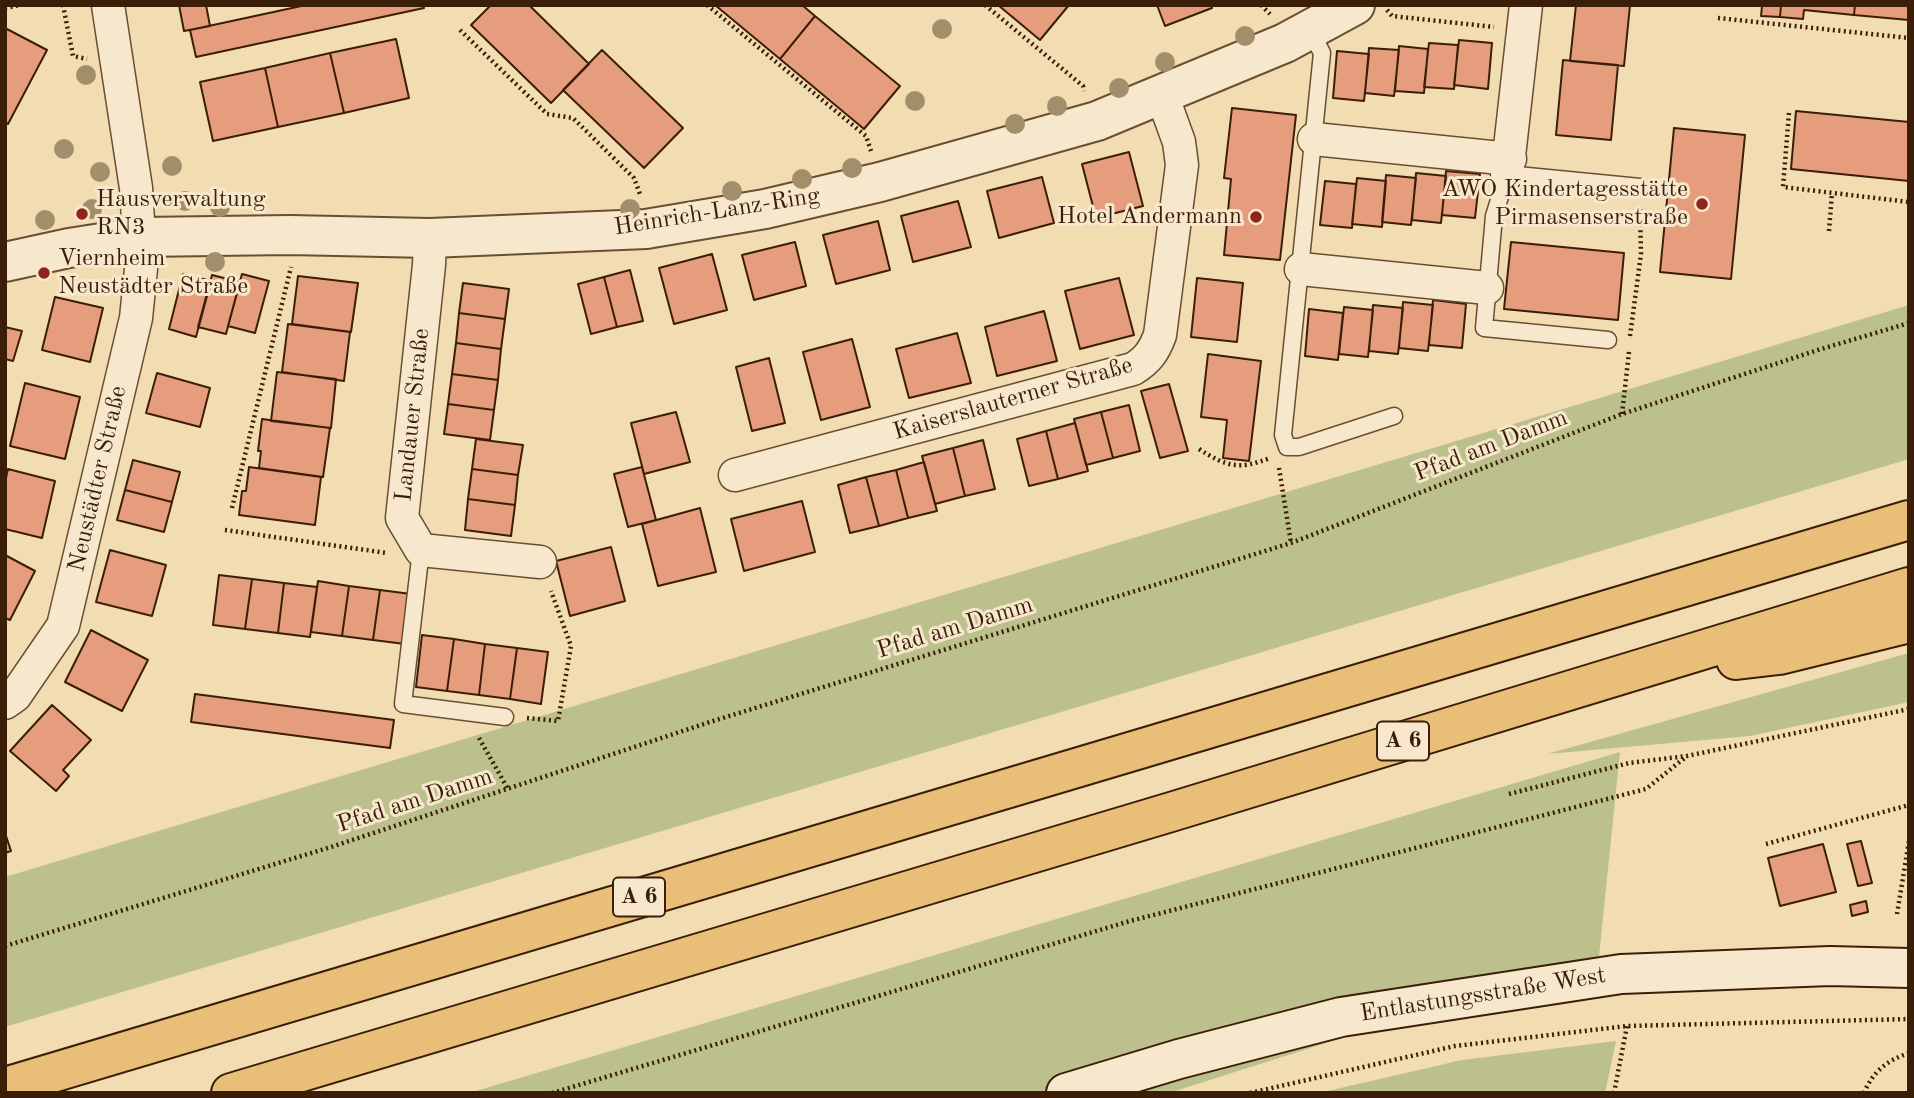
<!DOCTYPE html>
<html>
<head>
<meta charset="utf-8">
<style>
	body { margin:0 }
	#map { position:relative; width:1914px; height:1098px; overflow:hidden; background:#f2dcb2; font-family:"Old Standard TT",serif }
	canvas { display:block }
	.frame { position:absolute; inset:0; border:7px solid #3b1e08; pointer-events:none }
</style>
</head>
<body>
<div id="map">
<canvas width="1914" height="1098"></canvas>
<div class="frame"></div>
</div>
<script>
const g = document.querySelector('canvas').getContext('2d');
g.lineJoin = 'round';
function fillPath(path, color) { g.fillStyle = color; g.fill(path, 'evenodd'); }
function trace(path, color, width, dash) { g.strokeStyle = color; g.lineWidth = width; g.lineCap = dash ? 'butt' : 'round'; g.setLineDash(dash || []); g.stroke(path); }
function label(font, color, halo, rows, align = 'center') {
  g.font = font + ' "Old Standard TT",serif'; g.lineWidth = 6; g.setLineDash([]); g.textBaseline = 'middle'; g.strokeStyle = halo; g.fillStyle = color; for (const [text, x, y, turn = 0] of rows) {
    g.save(); g.translate(x, y); g.rotate((+turn || 0) * Math.PI / 180); g.textAlign = isNaN(turn) ? turn : align; if (halo) g.strokeText(text, 0, 0); g.fillText(text, 0, 0); g.restore();
  }
}
const green = new Path2D(`
	M 1909,305 L 1909,459 L 5,1027 L 5,877 Z
	M 1909,653 L 1909,702 L 1750,736 L 1547,754 Z
	M 1620,752 L 1599,956 L 1169,1093 L 469,1093 Z
	M 1616,1041 L 1605,1093 L 1319,1093 L 1462,1060 Z`);
const building = new Path2D(`
	M 179,5 L 206,5 L 210,26 L 184,31 Z
	M 306,5 L 423,5 L 424,8 L 196,57 L 190,30 Z
	M 491,5 L 529,5 L 589,64 L 551,103 L 471,25 Z
	M 715,5 L 802,5 L 815,16 L 780,59 Z
	M 998,5 L 1069,5 L 1040,40 Z
	M 1157,5 L 1211,5 L 1212,8 L 1165,26 Z
	M 1576,5 L 1630,5 L 1624,66 L 1570,61 Z
	M 1756,5 L 1781,5 L 1780,17 L 1761,16 L 1762,6 Z
	M 1781,5 L 1855,5 L 1854,15 L 1804,10 L 1803,19 L 1780,17 Z
	M 1855,5 L 1909,5 L 1909,20 L 1854,15 Z
	M 815,16 L 900,86 L 864,129 L 780,59 Z
	M 5,28 L 47,50 L 8,124 L 5,122 Z
	M 396,39 L 409,98 L 344,113 L 330,53 Z
	M 1459,40 L 1492,43 L 1488,89 L 1454,85 Z
	M 1429,43 L 1458,45 L 1454,89 L 1424,87 Z
	M 1399,46 L 1428,49 L 1424,93 L 1395,91 Z
	M 1369,48 L 1399,50 L 1394,96 L 1365,93 Z
	M 602,50 L 683,128 L 644,168 L 563,90 Z
	M 1337,51 L 1369,54 L 1364,101 L 1333,98 Z
	M 330,53 L 344,113 L 278,127 L 265,68 Z
	M 1563,60 L 1618,65 L 1611,140 L 1556,135 Z
	M 265,68 L 278,127 L 213,141 L 200,82 Z
	M 1232,108 L 1296,115 L 1280,260 L 1224,255 L 1231,179 L 1224,178 Z
	M 1796,111 L 1909,122 L 1909,181 L 1791,169 Z
	M 1674,128 L 1745,135 L 1731,279 L 1660,272 Z
	M 1129,152 L 1143,206 L 1096,218 L 1082,164 Z
	M 1446,171 L 1480,174 L 1475,218 L 1442,215 Z
	M 1416,173 L 1446,176 L 1441,223 L 1412,220 Z
	M 1386,175 L 1416,178 L 1411,225 L 1382,222 Z
	M 1042,177 L 1054,223 L 999,238 L 987,191 Z
	M 1357,178 L 1386,181 L 1382,227 L 1352,224 Z
	M 1325,181 L 1356,184 L 1352,228 L 1320,225 Z
	M 958,201 L 971,247 L 913,262 L 901,216 Z
	M 878,221 L 890,270 L 836,284 L 823,235 Z
	M 795,242 L 806,286 L 754,300 L 742,255 Z
	M 1511,242 L 1624,253 L 1618,320 L 1504,309 Z
	M 712,254 L 727,310 L 674,324 L 659,268 Z
	M 630,270 L 643,321 L 617,327 L 604,277 Z
	M 183,274 L 211,281 L 196,337 L 169,329 Z
	M 242,274 L 269,281 L 255,333 L 228,326 Z
	M 212,275 L 240,282 L 226,334 L 198,327 Z
	M 298,276 L 358,283 L 351,332 L 292,324 Z
	M 604,277 L 617,327 L 591,334 L 578,284 Z
	M 1119,278 L 1134,335 L 1080,349 L 1065,291 Z
	M 1197,278 L 1243,283 L 1237,342 L 1191,337 Z
	M 463,283 L 509,289 L 505,319 L 459,313 Z
	M 55,297 L 103,308 L 90,362 L 42,350 Z
	M 1433,300 L 1466,304 L 1462,348 L 1429,345 Z
	M 1403,302 L 1433,305 L 1428,351 L 1399,348 Z
	M 1373,305 L 1403,308 L 1398,354 L 1369,351 Z
	M 1344,307 L 1373,310 L 1368,357 L 1339,354 Z
	M 1309,309 L 1343,313 L 1338,360 L 1305,356 Z
	M 1044,311 L 1057,361 L 997,376 L 985,327 Z
	M 459,313 L 505,319 L 501,349 L 456,343 Z
	M 288,324 L 350,332 L 344,381 L 282,372 Z
	M 5,327 L 22,331 L 13,361 L 5,359 Z
	M 957,333 L 971,383 L 909,398 L 896,349 Z
	M 852,339 L 870,407 L 821,420 L 803,352 Z
	M 456,343 L 501,349 L 498,380 L 452,374 Z
	M 1208,354 L 1261,361 L 1249,461 L 1223,458 L 1227,420 L 1201,417 Z
	M 769,358 L 785,423 L 752,431 L 736,367 Z
	M 277,372 L 336,379 L 331,428 L 271,421 Z
	M 157,373 L 210,388 L 200,427 L 146,413 Z
	M 452,374 L 498,380 L 494,410 L 448,404 Z
	M 25,383 L 80,397 L 65,459 L 10,446 Z
	M 1169,384 L 1188,451 L 1160,458 L 1141,391 Z
	M 448,404 L 494,410 L 490,440 L 444,434 Z
	M 1129,405 L 1140,451 L 1113,458 L 1101,412 Z
	M 676,412 L 690,462 L 644,474 L 631,423 Z
	M 1101,412 L 1113,458 L 1086,465 L 1074,419 Z
	M 262,419 L 330,428 L 323,477 L 259,468 L 261,451 L 258,451 Z
	M 1075,423 L 1088,471 L 1058,479 L 1046,431 Z
	M 1046,431 L 1058,479 L 1029,486 L 1017,439 Z
	M 476,439 L 523,445 L 518,475 L 472,469 Z
	M 983,440 L 995,489 L 965,496 L 953,448 Z
	M 953,448 L 965,496 L 935,504 L 922,456 Z
	M 133,460 L 180,472 L 172,502 L 125,490 Z
	M 924,462 L 937,511 L 908,518 L 896,470 Z
	M 249,467 L 321,477 L 315,525 L 239,515 L 242,491 L 246,491 Z
	M 642,467 L 656,520 L 628,527 L 614,474 Z
	M 8,469 L 55,481 L 42,538 L 5,529 L 5,482 Z
	M 472,469 L 518,475 L 515,505 L 468,499 Z
	M 896,470 L 908,518 L 879,526 L 866,477 Z
	M 866,477 L 879,526 L 850,533 L 838,485 Z
	M 125,490 L 172,502 L 164,532 L 117,520 Z
	M 468,499 L 515,505 L 511,536 L 465,530 Z
	M 802,501 L 815,552 L 744,571 L 731,519 Z
	M 700,508 L 716,572 L 658,586 L 642,524 Z
	M 611,547 L 625,601 L 570,616 L 556,561 Z
	M 110,550 L 166,565 L 152,616 L 96,602 Z
	M 5,555 L 35,571 L 10,620 L 5,618 Z
	M 219,575 L 252,579 L 245,629 L 213,625 Z
	M 252,579 L 284,583 L 278,633 L 245,629 Z
	M 318,581 L 349,586 L 342,636 L 311,632 Z
	M 284,583 L 317,587 L 310,637 L 278,633 Z
	M 349,586 L 380,590 L 373,640 L 342,636 Z
	M 380,590 L 411,594 L 405,644 L 373,640 Z
	M 91,630 L 148,660 L 122,711 L 65,682 Z
	M 422,635 L 454,639 L 447,691 L 416,687 Z
	M 454,639 L 485,644 L 479,695 L 447,691 Z
	M 485,644 L 517,648 L 510,699 L 479,695 Z
	M 517,648 L 548,652 L 541,704 L 510,699 Z
	M 195,694 L 394,720 L 390,748 L 191,722 Z
	M 52,705 L 91,740 L 63,770 L 69,776 L 56,791 L 10,751 Z
	M 5,833 L 11,851 L 5,853 Z
	M 1861,841 L 1872,883 L 1858,886 L 1847,844 Z
	M 1823,844 L 1836,892 L 1780,906 L 1768,858 Z
	M 1866,901 L 1868,912 L 1852,916 L 1850,905 Z`);
const path = new Path2D(`
	M 63,5 L 73,56 L 87,59
	M 707,5 L 866,136 L 871,151
	M 985,5 L 1083,86 L 1084,91
	M 1261,5 L 1270,14
	M 5,8 L 20,5
	M 1387,10 L 1392,16 L 1494,27
	M 1718,18 L 1909,38
	M 460,30 L 547,114 L 573,118 L 634,178 L 641,197
	M 1789,113 L 1783,187 L 1909,202
	M 1829,231 L 1832,193
	M 1630,336 L 1641,254 L 1640,209
	M 1622,414 L 1629,352
	M 1199,449 C 1227,467 1239,470 1270,458
	M 1279,468 L 1291,543
	M 232,508 L 291,267
	M 225,530 L 387,553
	M 527,718 L 558,721 L 571,646 L 551,591
	M 479,738 L 508,789
	M 1509,794 L 1629,763 L 1687,756 L 1909,709
	M 1766,844 L 1909,805
	M 1897,914 L 1909,841
	M 5,946 L 331,847 L 713,721 L 1291,543 L 1622,414 L 1818,350 L 1909,323
	M 552,1093 L 1130,921 L 1646,789 L 1687,756
	M 1250,1093 L 1455,1046 L 1627,1026 L 1909,1019
	M 1614,1093 L 1627,1026
	M 1864,1093 C 1873,1071 1888,1060 1909,1053`);
const service = new Path2D(`
	M 1310,30 L 1322,53 L 1283,435 L 1287,447 L 1299,447 L 1394,416
	M 1608,340 L 1484,328 L 1494,216 L 1507,174 L 1640,187
	M 421,550 L 403,704 L 505,717`);
const minor = new Path2D(`
	M 1314,139 L 1510,159
	M 1507,174 L 1526,5
	M 430,238 L 429,265 L 402,518 L 421,550 L 540,562
	M 1301,269 L 1487,288
	M 735,475 L 1133,369 C 1148,360 1154,351 1160,335 L 1182,165 L 1179,142 L 1162,95
	M 5,703 L 15,696 L 63,626 L 136,318 L 141,269 L 136,188 L 108,5`);
const tertiary = new Path2D(`
	M 5,262 L 69,248 L 140,237 L 290,235 L 430,238 L 549,233 L 646,229 L 765,209 L 880,182 L 1097,121 L 1285,43 L 1355,5`);
const secondary = new Path2D(`
	M 1066,1093 L 1179,1059 L 1341,1017 L 1621,974 L 1830,966 L 1909,968`);
const motorway = new Path2D(`
	M 1736,660 L 1779,655 L 1909,623
	M 5,1087 L 1909,520
	M 231,1093 L 1171,812 L 1909,587`);
const trees = [
	[942,29],
	[1245,36],
	[1165,62],
	[86,75],
	[1119,88],
	[915,101],
	[1057,106],
	[1015,124],
	[64,149],
	[172,166],
	[852,168],
	[100,172],
	[802,179],
	[732,191],
	[185,201],
	[220,207],
	[92,209],
	[630,209],
	[45,220],
	[215,262]
];
const markers = [
	[1702,204,7,"#8f2418"],
	[82,214,7,"#8f2418"],
	[1256,217,7,"#8f2418"],
	[44,273,7,"#8f2418"]
];
const shields = [
	[1403,741,52],
	[639,897,52]
];
const shieldNames = [
	["A 6",1403,741],
	["A 6",639,897]
];
const poiNames = [
	["AWO Kindertagesstätte",1688,190],
	["Pirmasenserstraße",1688,218],
	["Hausverwaltung",96,200,"left"],
	["RN3",96,228,"left"],
	["Hotel Andermann",1242,217],
	["Viernheim",58,259,"left"],
	["Neustädter Straße",58,287,"left"]
];
const streetNames = [
	["Heinrich-Lanz-Ring",717,212,-9],
	["Kaiserslauterner Straße",1013,399,-16],
	["Landauer Straße",413,415,-84],
	["Pfad am Damm",1491,446,-21],
	["Neustädter Straße",98,479,-77],
	["Pfad am Damm",955,628,-17],
	["Pfad am Damm",415,801,-18],
	["Entlastungsstraße West",1483,995,-9]
];
fillPath(green, '#bbc08c');
fillPath(building, '#e59d7d');
trace(building, '#3b1e08', 2);
trace(service, '#694e32', 19);
trace(minor, '#694e32', 35);
trace(tertiary, '#694e32', 42);
trace(secondary, '#3b1e08', 42);
trace(motorway, '#3b1e08', 42);
trace(path, '#3b1e08', 4.5, [2, 3.5]);
trace(service, '#f7e8cd', 16);
trace(minor, '#f7e8cd', 32);
trace(tertiary, '#f7e8cd', 38);
trace(secondary, '#f7e8cd', 38);
trace(motorway, '#e9be79', 38);
g.fillStyle = '#a28e6a';
for (const [x, y] of trees) { g.beginPath(); g.arc(x, y, 10, 0, 2 * Math.PI); g.fill(); }
for (const [x, y, r, color] of markers) { const dot = new Path2D(); dot.arc(x, y, r, 0, 2 * Math.PI); g.fillStyle = color; g.fill(dot); trace(dot, '#f7e8cd', 2.5); }
for (const [x, y, w] of shields) { const box = new Path2D(); box.roundRect(x - w / 2, y - 19.5, w, 39, 5); g.fillStyle = '#f7e8cd'; g.fill(box); trace(box, '#3b1e08', 2); }
label('bold 23px', '#3b1e08', null, shieldNames);
label('24px', '#3b1e08', '#f7e8cd', poiNames, 'right');
label('24px', '#3b1e08', '#f7e8cd', streetNames);
</script>
</body>
</html>
